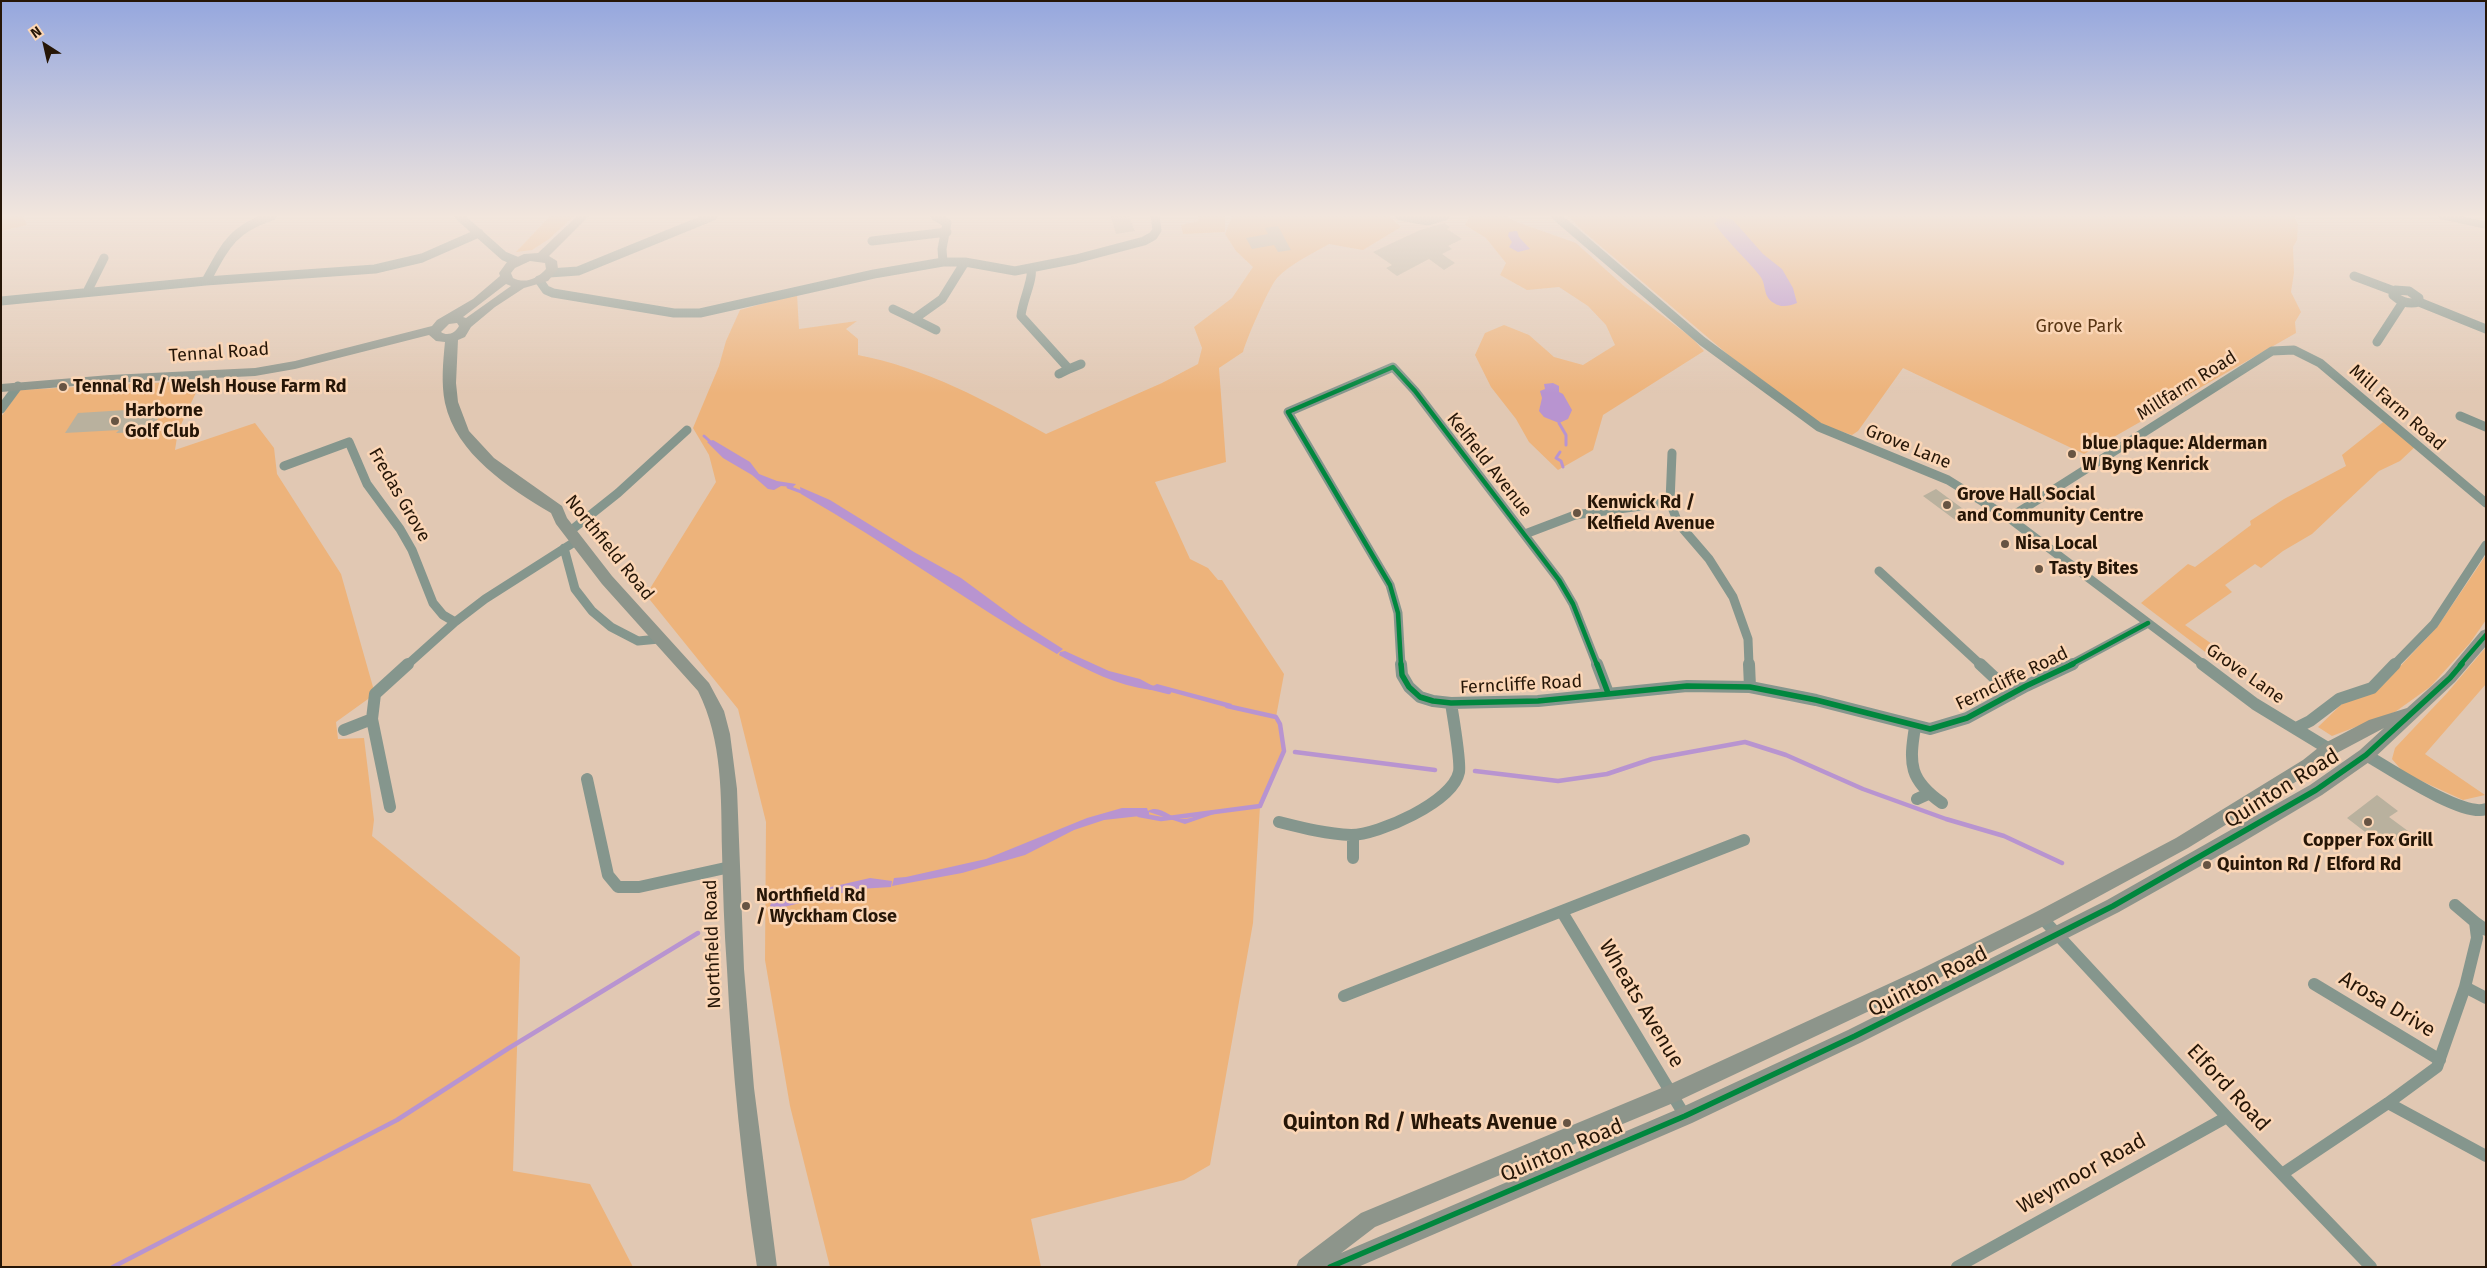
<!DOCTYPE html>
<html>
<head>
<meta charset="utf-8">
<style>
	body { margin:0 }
	#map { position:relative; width:2487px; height:1268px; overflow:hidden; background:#e1c8b3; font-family:"Fira Sans",sans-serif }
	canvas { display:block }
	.frame { position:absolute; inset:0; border:2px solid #261607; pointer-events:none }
	.north { position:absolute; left:20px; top:20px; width:50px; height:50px; -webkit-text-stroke:4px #fbd6b6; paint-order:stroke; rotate:325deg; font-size:14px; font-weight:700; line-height:20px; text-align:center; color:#261607 }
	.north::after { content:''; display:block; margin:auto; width:18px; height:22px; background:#261607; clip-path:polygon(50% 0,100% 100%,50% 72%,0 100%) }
</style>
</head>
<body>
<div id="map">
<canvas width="2487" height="1268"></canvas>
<div class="frame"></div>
<div class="north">N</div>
</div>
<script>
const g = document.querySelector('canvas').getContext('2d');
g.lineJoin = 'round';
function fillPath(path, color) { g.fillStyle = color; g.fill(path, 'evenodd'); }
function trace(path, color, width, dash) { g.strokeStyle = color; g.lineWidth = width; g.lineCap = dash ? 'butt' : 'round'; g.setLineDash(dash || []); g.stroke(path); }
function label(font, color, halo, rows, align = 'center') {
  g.font = font + ' "Fira Sans",sans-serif'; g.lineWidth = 5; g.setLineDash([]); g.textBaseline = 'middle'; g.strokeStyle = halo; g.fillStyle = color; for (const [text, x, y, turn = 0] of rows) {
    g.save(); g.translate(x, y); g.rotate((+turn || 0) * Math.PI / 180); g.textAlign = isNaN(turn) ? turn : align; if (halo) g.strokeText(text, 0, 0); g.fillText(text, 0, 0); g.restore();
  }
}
const green = new Path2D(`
	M 1,216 L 23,216 L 27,225 L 1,231 Z
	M 550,216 L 574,216 L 549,239 L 532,250 L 516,252 Z
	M 1199,216 L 1225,216 L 1225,232 L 1183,234 L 1181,225 L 1198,221 Z
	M 1232,216 L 1389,216 L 1401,227 L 1363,250 L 1329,244 C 1312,254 1290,264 1277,278 C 1268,289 1247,338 1243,352 L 1219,368 L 1226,462 L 1155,482 L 1190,559 L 1208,568 L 1218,580 L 1222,580 L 1284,674 L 1276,717 L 1280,724 L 1284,751 L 1260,806 L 1253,923 L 1210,1165 L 1184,1180 L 1031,1219 L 1041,1267 L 830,1267 L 790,1106 L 765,960 L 766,822 L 738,709 L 646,595 L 716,482 L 709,455 L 693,428 L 719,366 L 726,341 L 740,310 L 797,294 L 799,329 L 857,321 L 846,329 L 858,339 L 858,355 C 926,368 986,401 1046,434 L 1162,383 L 1198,364 L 1202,348 L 1194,327 L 1232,298 L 1253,267 L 1236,251 L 1225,234 Z
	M 1470,216 L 1506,216 L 1517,222 L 1576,243 L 1625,287 L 1692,338 L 1704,351 L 1603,415 L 1593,450 L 1558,470 L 1529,442 L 1516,419 L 1491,387 L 1475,355 L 1485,333 L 1504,325 L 1529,335 L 1554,357 L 1583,365 L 1615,345 L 1606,325 L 1588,306 L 1559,287 L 1527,290 L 1500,275 L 1506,263 L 1486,238 L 1465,225 Z
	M 1568,216 L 2294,216 L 2298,224 L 2297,240 L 2293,247 L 2294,273 L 2291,292 L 2301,312 L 2295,322 L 2296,333 L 2084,454 L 1903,368 L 1858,431 L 1852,435 L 1824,426 L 1732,358 L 1584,232 Z
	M 190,381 L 188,385 L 200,384 L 178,431 L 175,450 L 255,423 L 274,448 L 277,474 L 341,574 L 375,694 L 336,722 L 338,739 L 364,738 L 374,820 L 372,836 L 520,957 L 513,1171 L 590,1184 L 633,1267 L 1,1267 L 1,417 L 20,390 Z
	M 2387,419 L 2417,445 L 2400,461 L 2379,471 L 2312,534 L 2283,551 L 2261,568 L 2255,564 L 2225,585 L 2232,592 L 2185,625 L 2236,661 L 2228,666 L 2221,664 L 2141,603 L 2188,564 L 2195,567 L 2251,525 L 2250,521 L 2284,499 L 2346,466 L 2342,455 Z
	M 2486,555 L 2486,620 L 2470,643 L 2430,687 L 2395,712 L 2332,736 L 2318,727 L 2346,700 L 2379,689 L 2438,626 Z
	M 2486,647 L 2486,684 L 2425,754 L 2485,795 L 2463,800 L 2404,773 L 2392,759 L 2395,748 L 2447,693 Z`);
const water = new Path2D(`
	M 1722,216 L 1733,220 L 1763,254 L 1782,269 L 1793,288 L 1797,303 C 1789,306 1781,308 1774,303 C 1762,296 1767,285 1760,276 C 1745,257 1728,243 1714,223 L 1717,222 L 1715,220 Z
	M 1515,231 L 1517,231 L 1519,237 L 1530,249 L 1518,252 L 1509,247 L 1512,242 L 1508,236 L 1509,232 Z
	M 1553,383 L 1559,386 L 1559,392 L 1563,394 L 1572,410 L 1568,419 L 1559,423 L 1544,417 L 1539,411 L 1542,398 L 1540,391 L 1545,389 L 1544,384 Z
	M 713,440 L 750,462 L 759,474 L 777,481 L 796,484 L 793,487 L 781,486 L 774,490 L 768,489 L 752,475 L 723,458 L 707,442 Z
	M 800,487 L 830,500 L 914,552 L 961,578 L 1022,623 L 1063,649 L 1057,654 C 970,604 889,544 801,494 Z
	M 1065,651 L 1109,671 L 1140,679 L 1153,686 L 1157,684 L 1232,704 L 1229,708 L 1152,687 L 1151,690 C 1116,685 1089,671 1059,655 L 1060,652 Z
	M 1122,808 L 1147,808 L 1148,811 C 1160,804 1170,818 1181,819 C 1193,820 1205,810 1216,810 L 1217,813 L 1185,824 L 1149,812 L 1149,815 L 1104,820 L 1074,830 L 1025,855 L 962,873 L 892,886 L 894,878 L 906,877 L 986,859 L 1087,818 Z
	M 870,878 L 892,881 L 891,887 L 859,889 L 771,910 L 770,905 L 774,900 Z`);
const streamFar1 = new Path2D(`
	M 1559,423 L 1566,435 L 1566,445
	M 704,436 L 714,445
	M 1560,452 L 1556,458 L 1561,461 L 1563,467
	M 788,487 L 804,493`);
const stream = new Path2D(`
	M 1149,687 L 1169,692
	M 1295,752 L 1435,770
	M 1475,771 L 1558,781 L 1607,774 L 1652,759 L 1745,742 L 1786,755 L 1863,789 L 1946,819 L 2004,836 L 2062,863
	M 1139,815 L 1161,819 L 1260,806 L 1284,751 L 1280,724 L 1276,717 L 1227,706
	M 113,1267 L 397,1120 L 509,1048 L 698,933`);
const building = new Path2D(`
	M 1113,216 L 1129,216 L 1135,231 L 1116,234 L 1111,217 Z
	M 1444,223 L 1450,227 L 1447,229 L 1462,239 L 1448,246 L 1452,249 L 1442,254 L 1455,263 L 1444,270 L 1429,259 L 1397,276 L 1386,268 L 1392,265 L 1373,252 L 1420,230 Z
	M 1278,226 L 1291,250 L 1278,252 L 1274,245 L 1252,249 L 1246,238 L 1268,234 L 1265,228 Z
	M 151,406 L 148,412 L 163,411 L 152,428 L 146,429 L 144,432 L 116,433 L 119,430 L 65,433 L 78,413 L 127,410 L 129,407 Z
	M 1936,489 L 1970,514 L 1958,522 L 1923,496 Z
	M 2377,795 L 2398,811 L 2389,817 L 2408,831 L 2386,848 L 2347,818 Z`);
const streetFar1 = new Path2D(`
	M 459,216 L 504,256 L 516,261
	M 935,216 L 947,223 L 942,249 L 943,262
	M 1400,216 L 1428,221 L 1445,216
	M 1556,216 L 1702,341 L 1819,427 L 1948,480 L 2009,518 L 2204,665
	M 872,241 L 947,232
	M 1031,268 C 1034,278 1022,302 1021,316 L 1069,369 L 1059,374
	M 549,273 L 578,271 L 713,216
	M 2354,276 L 2394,291
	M 539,280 L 546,290 L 553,293 L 674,313 L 700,313 L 874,274 L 943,262 L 965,262 L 1015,271 L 1076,259 L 1144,241 L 1153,236 L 1157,230 L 1155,216
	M 206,281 C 225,246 232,229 272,216
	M 2395,290 L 2409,291 L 2419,298 L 2419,302 C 2409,305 2401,302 2393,295 Z
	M 87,292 L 104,258
	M 1,301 L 206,281 L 375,269 L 422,258 L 479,233
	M 2419,302 L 2486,329
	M 893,309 L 914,319 L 942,299 L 965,262
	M 914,319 L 936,330
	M 2377,342 L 2403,302
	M 1069,369 L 1081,364
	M 1,409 L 18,386
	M 2460,416 L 2486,427
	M 1672,453 L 1670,502 L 1678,523 L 1709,559 L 1733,597 L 1748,639 L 1749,665
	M 284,466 L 349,442 L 367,484 L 400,529 L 412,550 L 433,603 L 443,615 L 455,622
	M 2009,518 L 2272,351 L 2294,350 L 2320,363 L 2486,503
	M 569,532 L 618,493 L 687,430
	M 1525,534 L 1575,515 L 1670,502
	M 564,548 L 575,589 L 592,611 L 611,627 L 638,641 L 659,639
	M 1879,571 L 1981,665
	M 407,665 L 455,622 L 485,599 L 576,541
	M 1401,665 L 1398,613 L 1390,585 L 1288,412 L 1393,367 L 1415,391 L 1559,580 L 1573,604 L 1597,665
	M 2070,665 L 2148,623
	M 2394,665 L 2434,624 L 2486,545`);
const street = new Path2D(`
	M 1401,664 L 1402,675 L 1409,687 L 1420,697 L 1433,701 L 1451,703 L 1538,701 L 1687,686 L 1750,687 L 1816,700 L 1930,729 L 1967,718 L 2026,686 L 2073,664
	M 1597,664 L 1608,693
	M 1749,664 L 1750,687
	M 1980,664 L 2012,694
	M 2202,664 L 2255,704 L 2329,749
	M 1915,727 C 1909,764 1909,780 1942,803
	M 2296,728 L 2310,721 L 2339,699 L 2372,688 L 2395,664
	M 344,730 L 372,719
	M 2366,755 C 2389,768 2463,818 2486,809
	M 587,779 L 608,875 L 618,887 L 639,887 L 730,867
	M 1917,799 L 1928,794
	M 390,807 L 372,719 L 375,694 L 408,664
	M 1279,822 C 1303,828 1326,834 1351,835 C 1378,835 1453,802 1459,772 C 1461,761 1453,717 1451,703
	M 1353,835 L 1353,858
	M 2455,905 L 2475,922 L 2477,938 L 2465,987 L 2486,998
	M 1562,912 L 1685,1116
	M 2042,918 L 2227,1117 L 2371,1267
	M 2475,922 L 2486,930
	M 2314,984 L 2440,1060
	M 1344,996 L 1744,840
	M 2388,1103 L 2486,1156
	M 2282,1174 L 2388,1103 L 2437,1067 L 2465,987
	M 1957,1267 L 2227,1117`);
const secondary = new Path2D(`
	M 577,216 L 589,216 L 549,256 L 557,261 L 558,269 L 548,281 L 524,288 L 495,307 L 471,327 L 465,337 L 458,340 L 456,383 L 458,402 L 469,431 L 494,458 L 562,506 L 567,518 L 612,576 L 709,683 L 724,711 L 730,734 L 737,789 L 744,969 L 754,1088 L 777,1267 L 757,1267 C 742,1168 732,1069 727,969 C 724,929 723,890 722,851 C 721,797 723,741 698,691 L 602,584 L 556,524 L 551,513 C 509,488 456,454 445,403 C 441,383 443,362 445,342 L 436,341 L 429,335 L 295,369 L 255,376 L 110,383 L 1,392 L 1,384 L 110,375 L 255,368 L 295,361 L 432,326 L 437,320 L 473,299 L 500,276 L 499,273 L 507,262 L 524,254 L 538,253 ZM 530,261 L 545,263 L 546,269 C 537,279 525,284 513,278 L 511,273 L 515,268 ZM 506,284 L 511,286 L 466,318 L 463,317 ZM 457,323 L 459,326 C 456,332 448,337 441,332 L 449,324 Z
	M 2486,629 L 2486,646 L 2455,682 L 2372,760 L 2322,795 L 2238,845 L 2119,912 L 1862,1042 L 1692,1123 L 1358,1267 L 1296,1267 L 1299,1260 L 1361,1213 L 1664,1087 L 1921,969 L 2036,912 L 2176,838 L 2303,760 L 2323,744 L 2369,720 L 2407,708 L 2445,674 L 2481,631 ZM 2384,728 L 2360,750 L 2310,785 L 2107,900 L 1848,1030 L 1678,1109 L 1341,1253 L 1375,1227 L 1678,1101 L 1933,981 L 2048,924 L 2188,848 L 2315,770 L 2335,754 Z`);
const primary = new Path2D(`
	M 2438,216 L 2459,216 L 2486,221 L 2486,229 L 2440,219 Z`);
const cyclewayFar1 = new Path2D(`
	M 1401,665 L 1398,613 L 1390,585 L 1288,412 L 1393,367 L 1415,391 L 1559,580 L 1573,604 L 1597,665
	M 2070,665 L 2148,623
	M 2460,665 L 2486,635`);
const cycleway = new Path2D(`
	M 1401,664 L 1402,675 L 1409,687 L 1420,697 L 1433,701 L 1451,703 L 1538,701 L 1687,686 L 1750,687 L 1816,700 L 1930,729 L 1967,718 L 2026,686 L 2073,664
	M 1597,664 L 1608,693
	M 1330,1267 L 1685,1116 L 1855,1036 L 2113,906 L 2316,790 L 2366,755 L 2450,678 L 2462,664`);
const markers = [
	[63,387,5,"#675443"],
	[115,421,5,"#675443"],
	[2072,454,5,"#675443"],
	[1947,505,5,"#675443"],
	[1577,513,5,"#675443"],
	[2005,544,5,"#675443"],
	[2039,569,5,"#675443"],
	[2368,822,5,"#675443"],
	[2207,865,5,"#675443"],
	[746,906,5,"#675443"],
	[1567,1123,5,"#675443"]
];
const parkNames = [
	["Grove Park",2079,327]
];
const streetNames = [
	["Tennal Road",219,353,-4],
	["Millfarm Road",2187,386,-32],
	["Mill Farm Road",2397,408,41],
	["Grove Lane",1908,447,22],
	["Kelfield Avenue",1489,465,52],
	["Fredas Grove",399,495,60],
	["Northfield Road",609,548,51],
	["Grove Lane",2245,674,35],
	["Ferncliffe Road",2012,679,-26],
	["Ferncliffe Road",1521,685,-3],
	["Northfield Road",713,944,-92]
];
const poiNames = [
	["Tennal Rd / Welsh House Farm Rd",73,387],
	["Harborne",125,411],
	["Golf Club",125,432],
	["blue plaque: Alderman",2082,444],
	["W Byng Kenrick",2082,465],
	["Grove Hall Social",1957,495],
	["and Community Centre",1957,516],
	["Kenwick Rd /",1587,503],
	["Kelfield Avenue",1587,524],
	["Nisa Local",2015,544],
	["Tasty Bites",2049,569],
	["Copper Fox Grill",2368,841,"center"],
	["Quinton Rd / Elford Rd",2217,865],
	["Northfield Rd",756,896],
	["/ Wyckham Close",756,917]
];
const nearStreetnames = [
	["Quinton Road",2282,789,-32],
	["Quinton Road",1928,982,-27],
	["Wheats Avenue",1641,1004,59],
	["Arosa Drive",2387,1005,31],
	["Elford Road",2228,1088,47],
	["Quinton Road",1562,1151,-23],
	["Weymoor Road",2082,1174,-29]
];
const nearPoinames = [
	["Quinton Rd / Wheats Avenue",1557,1123]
];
fillPath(green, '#edb37b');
fillPath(water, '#b894d0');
trace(streamFar1, '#b894d0', 3);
trace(stream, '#b894d0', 4.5);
fillPath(building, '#b9b19e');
trace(streetFar1, '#85968d', 9);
trace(street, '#85968d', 12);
fillPath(secondary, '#8d958b');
fillPath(primary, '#96998d');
trace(cyclewayFar1, '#00873e', 4.5);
trace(cycleway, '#00873e', 5.5);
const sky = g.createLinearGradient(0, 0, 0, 393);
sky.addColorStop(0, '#95a7de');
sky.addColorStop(0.55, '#f2e6dd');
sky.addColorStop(1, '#f2e6dd00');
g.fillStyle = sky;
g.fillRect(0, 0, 2487, 393);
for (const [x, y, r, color] of markers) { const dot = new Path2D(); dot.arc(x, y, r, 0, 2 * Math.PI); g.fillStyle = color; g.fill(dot); trace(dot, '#fbd6b6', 2); }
label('18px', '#593614', '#fbd6b6', parkNames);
label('18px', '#261607', '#fbd6b6', streetNames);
label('bold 18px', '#261607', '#fbd6b6', poiNames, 'left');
label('21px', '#261607', '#fbd6b6', nearStreetnames);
label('bold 21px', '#261607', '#fbd6b6', nearPoinames, 'right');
</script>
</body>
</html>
